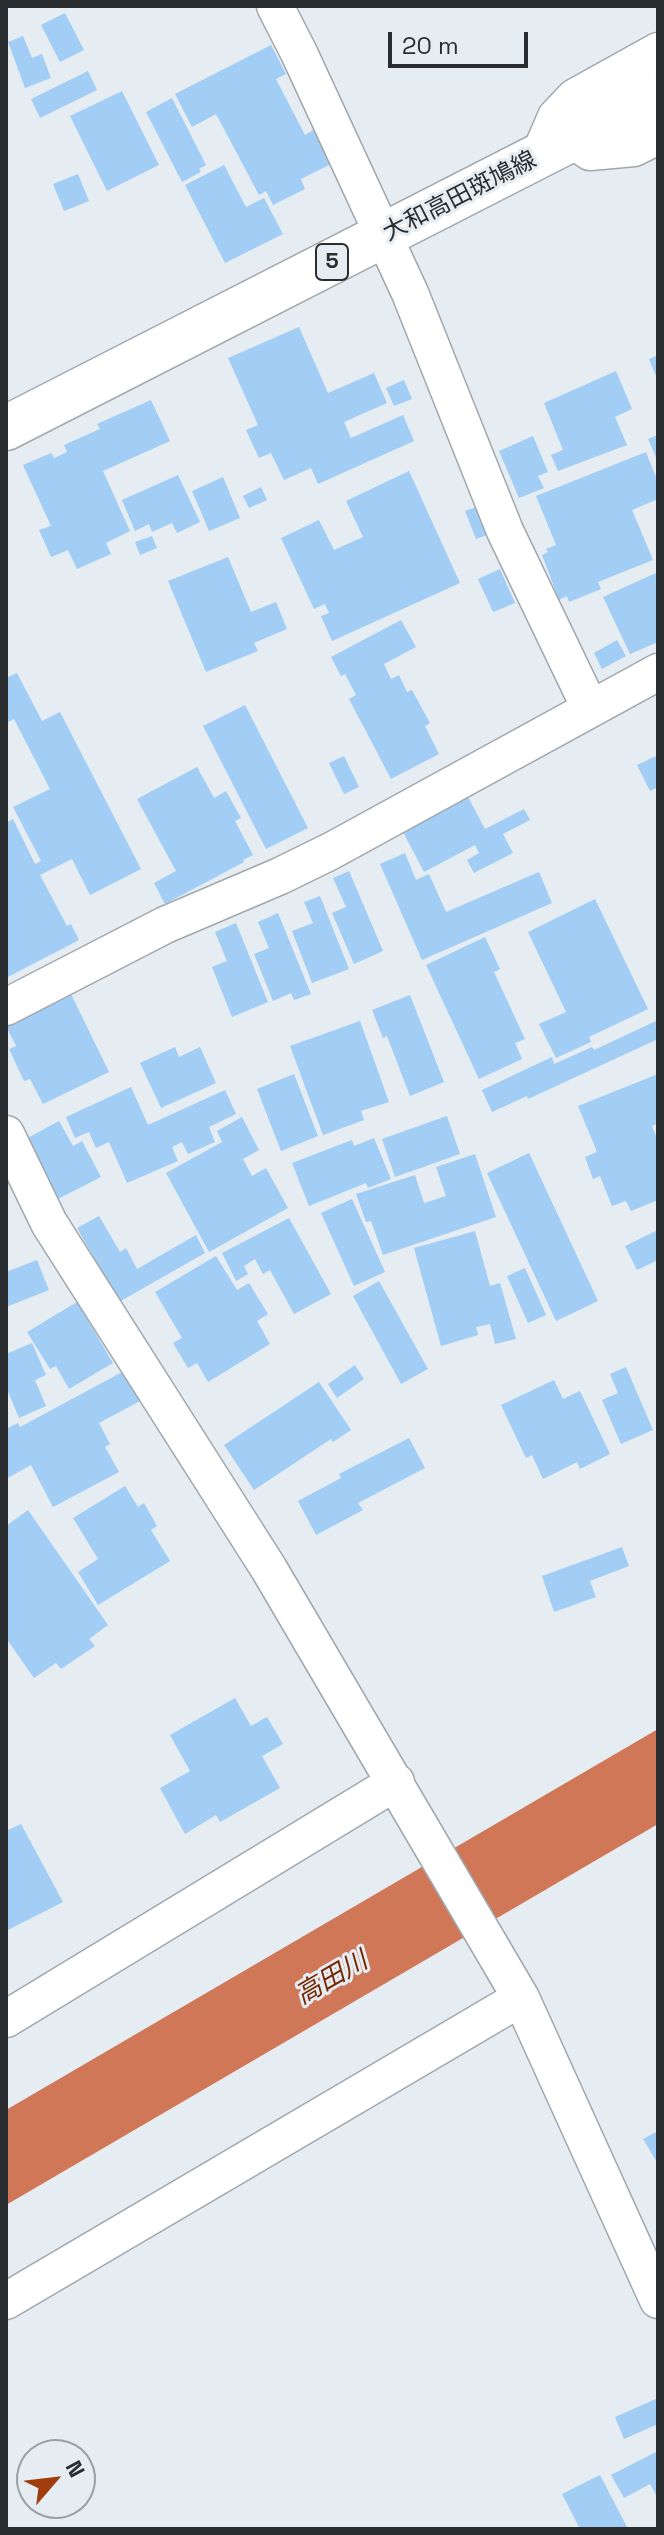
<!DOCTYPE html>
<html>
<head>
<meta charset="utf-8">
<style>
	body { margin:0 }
	#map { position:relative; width:664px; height:2535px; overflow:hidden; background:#e5ecf2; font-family:"Space Grotesk",sans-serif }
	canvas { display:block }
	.frame { position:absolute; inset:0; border:8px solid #2a2d2f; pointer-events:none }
	.north { position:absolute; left:16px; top:2439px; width:80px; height:80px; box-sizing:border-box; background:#e5ecf2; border:2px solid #9aa0a4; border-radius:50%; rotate:62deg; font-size:22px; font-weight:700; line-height:32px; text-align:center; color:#2a2d2f }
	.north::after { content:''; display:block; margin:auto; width:28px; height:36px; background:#a13c0c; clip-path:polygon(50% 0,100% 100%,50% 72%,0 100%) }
	.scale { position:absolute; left:388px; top:32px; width:140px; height:36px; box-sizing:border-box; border:4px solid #2a2d2f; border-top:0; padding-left:10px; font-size:24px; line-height:28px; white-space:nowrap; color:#2a2d2f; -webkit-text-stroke:6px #e5ecf2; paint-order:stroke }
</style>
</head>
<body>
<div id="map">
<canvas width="664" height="2535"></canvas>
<div class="frame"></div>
<div class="north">N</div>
<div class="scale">20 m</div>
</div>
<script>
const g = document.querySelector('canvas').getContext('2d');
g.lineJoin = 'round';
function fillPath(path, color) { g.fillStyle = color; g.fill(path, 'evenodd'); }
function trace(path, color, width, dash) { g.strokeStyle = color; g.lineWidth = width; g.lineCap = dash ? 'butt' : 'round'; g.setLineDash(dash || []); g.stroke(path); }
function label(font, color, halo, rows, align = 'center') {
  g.font = font + ' "Space Grotesk","Noto Sans JP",sans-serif'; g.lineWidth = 6; g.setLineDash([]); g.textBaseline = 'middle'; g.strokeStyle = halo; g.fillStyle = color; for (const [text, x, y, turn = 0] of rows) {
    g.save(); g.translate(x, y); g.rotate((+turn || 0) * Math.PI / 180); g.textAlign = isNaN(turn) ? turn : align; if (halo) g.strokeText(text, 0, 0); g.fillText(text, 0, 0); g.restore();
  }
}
const water = new Path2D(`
	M 658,1729 L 658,1824 L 6,2205 L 6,2110 Z`);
const building = new Path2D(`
	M 65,13 L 84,50 L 60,62 L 41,25 Z
	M 23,36 L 32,58 L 42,54 L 51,78 L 25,88 L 8,42 Z
	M 271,45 L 286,74 L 276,79 L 305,135 L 313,130 L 331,164 L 301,179 L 305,189 L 273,205 L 266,191 L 259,195 L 216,114 L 192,127 L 175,94 Z
	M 88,71 L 97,90 L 40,118 L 31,99 Z
	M 122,91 L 159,165 L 107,191 L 70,116 Z
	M 172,98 L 206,165 L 199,169 L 201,172 L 182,182 L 146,112 Z
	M 224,165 L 246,207 L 264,198 L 283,234 L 225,263 L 185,185 Z
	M 78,174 L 89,201 L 64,211 L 53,184 Z
	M 299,327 L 328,393 L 374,373 L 387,403 L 344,422 L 351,438 L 403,415 L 414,441 L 318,484 L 311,468 L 284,480 L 271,453 L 259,458 L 246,430 L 258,425 L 228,358 Z
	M 658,355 L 658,381 L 649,359 Z
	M 616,371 L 632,409 L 615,417 L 627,445 L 558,471 L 551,455 L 563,450 L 544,403 Z
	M 404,380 L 412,399 L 394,406 L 386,388 Z
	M 151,400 L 170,441 L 103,471 L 130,531 L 106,543 L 111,554 L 77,569 L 68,550 L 51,557 L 39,530 L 51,526 L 23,465 L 51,453 L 54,458 L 67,452 L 64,445 L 100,429 L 97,424 Z
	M 658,435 L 658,462 L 648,439 Z
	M 533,436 L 548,472 L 538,476 L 544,488 L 519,498 L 499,451 Z
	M 646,452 L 658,482 L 658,499 L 632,510 L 653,560 L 598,582 L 601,589 L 569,602 L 567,596 L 559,600 L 542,555 L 548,552 L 546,549 L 556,545 L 536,496 Z
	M 409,471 L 460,583 L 332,641 L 321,616 L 329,613 L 325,604 L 314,609 L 281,538 L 319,520 L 334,550 L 363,537 L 346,501 Z
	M 178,475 L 200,522 L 177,533 L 172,523 L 152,532 L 149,524 L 135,531 L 122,500 Z
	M 223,477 L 240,518 L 209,531 L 192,491 Z
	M 261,487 L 267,500 L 249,508 L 243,496 Z
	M 476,507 L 487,535 L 476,539 L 465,511 Z
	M 152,536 L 157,548 L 140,555 L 135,542 Z
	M 228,557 L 251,612 L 276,602 L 287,629 L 254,643 L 258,651 L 206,672 L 168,581 Z
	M 500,569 L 515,603 L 493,612 L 478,579 Z
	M 658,572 L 658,642 L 630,654 L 603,597 Z
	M 401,620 L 416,647 L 384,664 L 391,679 L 399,675 L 407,692 L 412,690 L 430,723 L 425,726 L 439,754 L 391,779 L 349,699 L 356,695 L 345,674 L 341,676 L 331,657 Z
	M 617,640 L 626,656 L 602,669 L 594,653 Z
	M 17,673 L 42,721 L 60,712 L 141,869 L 90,895 L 72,859 L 40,875 L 67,926 L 71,924 L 79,940 L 6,978 L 6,823 L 13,819 L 35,864 L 41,861 L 13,807 L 50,789 L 14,719 L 6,723 L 6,678 Z
	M 245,705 L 308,828 L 266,849 L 203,726 Z
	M 658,755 L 658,787 L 650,791 L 637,765 Z
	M 344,756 L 359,787 L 344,794 L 329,763 Z
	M 197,767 L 214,798 L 226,791 L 241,818 L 235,821 L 253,855 L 243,860 L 244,862 L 165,904 L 154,883 L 176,871 L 137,799 Z
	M 467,795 L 485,829 L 524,809 L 530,820 L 503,834 L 513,853 L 474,873 L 467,860 L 479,853 L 475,845 L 424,872 L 402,830 Z
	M 405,853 L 416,880 L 429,874 L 446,912 L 539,872 L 552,903 L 422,960 L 380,864 Z
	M 349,871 L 383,951 L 354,964 L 332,913 L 346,907 L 333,878 Z
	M 320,896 L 349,969 L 312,983 L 292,931 L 313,923 L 304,902 Z
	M 595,899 L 648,1009 L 589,1037 L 591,1042 L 556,1058 L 539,1024 L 566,1012 L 528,932 Z
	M 278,913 L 311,994 L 294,1000 L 291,993 L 273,1001 L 254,954 L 269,948 L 258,922 Z
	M 236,923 L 268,1002 L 232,1017 L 212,967 L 227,961 L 215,932 Z
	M 485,937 L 500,969 L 494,972 L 525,1039 L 515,1043 L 522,1059 L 479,1079 L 426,965 Z
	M 69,990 L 109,1072 L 43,1104 L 30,1079 L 24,1081 L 9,1049 L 16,1046 L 6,1026 L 6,1021 Z
	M 410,995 L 444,1082 L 410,1096 L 387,1036 L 383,1038 L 372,1010 Z
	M 658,1020 L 658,1039 L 528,1099 L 527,1096 L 492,1112 L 482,1090 L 552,1057 L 554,1064 L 592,1047 L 594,1050 Z
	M 360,1021 L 389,1102 L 361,1111 L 364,1120 L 323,1135 L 290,1046 Z
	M 175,1047 L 179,1057 L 200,1047 L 216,1083 L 161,1108 L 140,1063 Z
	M 294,1074 L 318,1136 L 281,1151 L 257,1089 Z
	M 658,1074 L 658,1123 L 652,1126 L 658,1141 L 658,1200 L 631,1211 L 626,1201 L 612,1206 L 600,1176 L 593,1179 L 585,1157 L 597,1152 L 578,1106 Z
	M 131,1087 L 148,1125 L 225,1090 L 236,1114 L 209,1127 L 215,1142 L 188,1154 L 182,1142 L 172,1147 L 178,1161 L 127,1183 L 109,1142 L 96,1148 L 89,1132 L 75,1138 L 66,1117 Z
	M 447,1116 L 460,1154 L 395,1177 L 382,1139 Z
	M 242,1117 L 259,1150 L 243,1159 L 252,1176 L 266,1168 L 288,1208 L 209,1252 L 166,1173 L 222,1142 L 217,1131 Z
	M 59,1121 L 73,1146 L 82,1141 L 101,1177 L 56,1200 L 24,1140 Z
	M 374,1138 L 391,1179 L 368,1188 L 366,1183 L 309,1206 L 292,1163 L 352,1140 L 354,1146 Z
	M 529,1153 L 598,1301 L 556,1321 L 487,1173 Z
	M 475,1154 L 496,1217 L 383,1255 L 371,1221 L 366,1222 L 356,1194 L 415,1175 L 424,1203 L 446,1196 L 436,1167 Z
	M 352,1199 L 385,1272 L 354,1286 L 321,1213 Z
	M 99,1216 L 120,1252 L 126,1248 L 137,1269 L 196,1235 L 205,1253 L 119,1302 L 77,1228 Z
	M 289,1218 L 331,1294 L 294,1314 L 270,1270 L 263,1274 L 255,1259 L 244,1266 L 248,1274 L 236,1281 L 222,1253 Z
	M 658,1230 L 658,1260 L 637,1270 L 625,1246 Z
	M 475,1231 L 490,1286 L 500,1283 L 516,1339 L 495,1344 L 490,1324 L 476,1327 L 478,1335 L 441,1346 L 414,1248 Z
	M 216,1256 L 237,1290 L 249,1283 L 268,1314 L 257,1321 L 270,1344 L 208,1382 L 197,1363 L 188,1368 L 173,1343 L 182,1338 L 155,1292 Z
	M 37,1260 L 49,1290 L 6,1307 L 6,1272 Z
	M 525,1268 L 546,1315 L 528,1323 L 507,1276 Z
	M 379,1281 L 428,1369 L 401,1384 L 353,1296 Z
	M 77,1302 L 113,1363 L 69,1389 L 56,1366 L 50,1369 L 27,1332 Z
	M 32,1343 L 46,1375 L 35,1380 L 46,1406 L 19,1418 L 6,1387 L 6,1354 Z
	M 355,1365 L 364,1379 L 337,1398 L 328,1384 Z
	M 626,1367 L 653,1430 L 621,1444 L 602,1400 L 618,1393 L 610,1374 Z
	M 124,1371 L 140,1401 L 99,1423 L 110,1444 L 105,1447 L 119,1472 L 53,1507 L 31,1465 L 6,1479 L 6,1429 L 18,1423 L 20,1427 Z
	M 554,1380 L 563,1399 L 580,1391 L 610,1454 L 580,1469 L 577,1462 L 543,1479 L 532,1455 L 526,1458 L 501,1405 Z
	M 319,1382 L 351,1430 L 333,1442 L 331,1439 L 254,1490 L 224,1445 Z
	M 409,1438 L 425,1468 L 358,1503 L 363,1510 L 316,1535 L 298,1501 L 341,1478 L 339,1474 Z
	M 125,1486 L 138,1507 L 144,1503 L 157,1526 L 151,1530 L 170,1561 L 98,1605 L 78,1572 L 98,1559 L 73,1518 Z
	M 28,1510 L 108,1625 L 89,1639 L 95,1646 L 61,1669 L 56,1663 L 34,1678 L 6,1638 L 6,1526 Z
	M 622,1547 L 629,1566 L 590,1581 L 596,1597 L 554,1612 L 542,1576 Z
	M 235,1698 L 251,1726 L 267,1717 L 283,1744 L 262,1756 L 280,1788 L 220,1822 L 216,1815 L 185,1834 L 160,1788 L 190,1771 L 170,1735 Z
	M 21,1824 L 63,1902 L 6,1931 L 6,1831 Z
	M 658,2131 L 658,2164 L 643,2139 Z
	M 658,2398 L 658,2424 L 624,2439 L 615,2417 Z
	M 658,2451 L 658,2499 L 650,2484 L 624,2498 L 611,2475 Z
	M 600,2475 L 628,2529 L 580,2529 L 562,2494 Z`);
const minor = new Path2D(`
	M 275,6 L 299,53 L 410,293 L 505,531 L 590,708
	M 573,140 L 590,152 L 634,148 L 658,136
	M 539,156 L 556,117 L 575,97 L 658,51
	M 6,1007 L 165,925 L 280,876 L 331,851 L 658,672
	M 6,1134 L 49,1223 L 269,1569 L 521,1998 L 658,2300
	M 6,2019 L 396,1782
	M 6,2301 L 521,1998`);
const primary = new Path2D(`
	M 6,428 L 658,95`);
const shields = [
	[332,262,32]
];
const shieldNames = [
	["5",332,262]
];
const streetNames = [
	["大和高田斑鳩線",460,197,-27]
];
const waterNames = [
	["高田川",332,1979,-30]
];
fillPath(water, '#cf7756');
fillPath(building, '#a2cdf5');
trace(minor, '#a1a8ad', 39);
trace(primary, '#a1a8ad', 47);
trace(minor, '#fff', 36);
trace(primary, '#fff', 44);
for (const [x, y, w] of shields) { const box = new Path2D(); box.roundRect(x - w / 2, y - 18, w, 36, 6); g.fillStyle = '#e5ecf2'; g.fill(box); trace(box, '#2a2d2f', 2); }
label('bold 22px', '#2a2d2f', null, shieldNames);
label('24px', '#2a2d2f', '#e5ecf2', streetNames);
label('italic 26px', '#762600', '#e5ecf2', waterNames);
</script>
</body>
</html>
